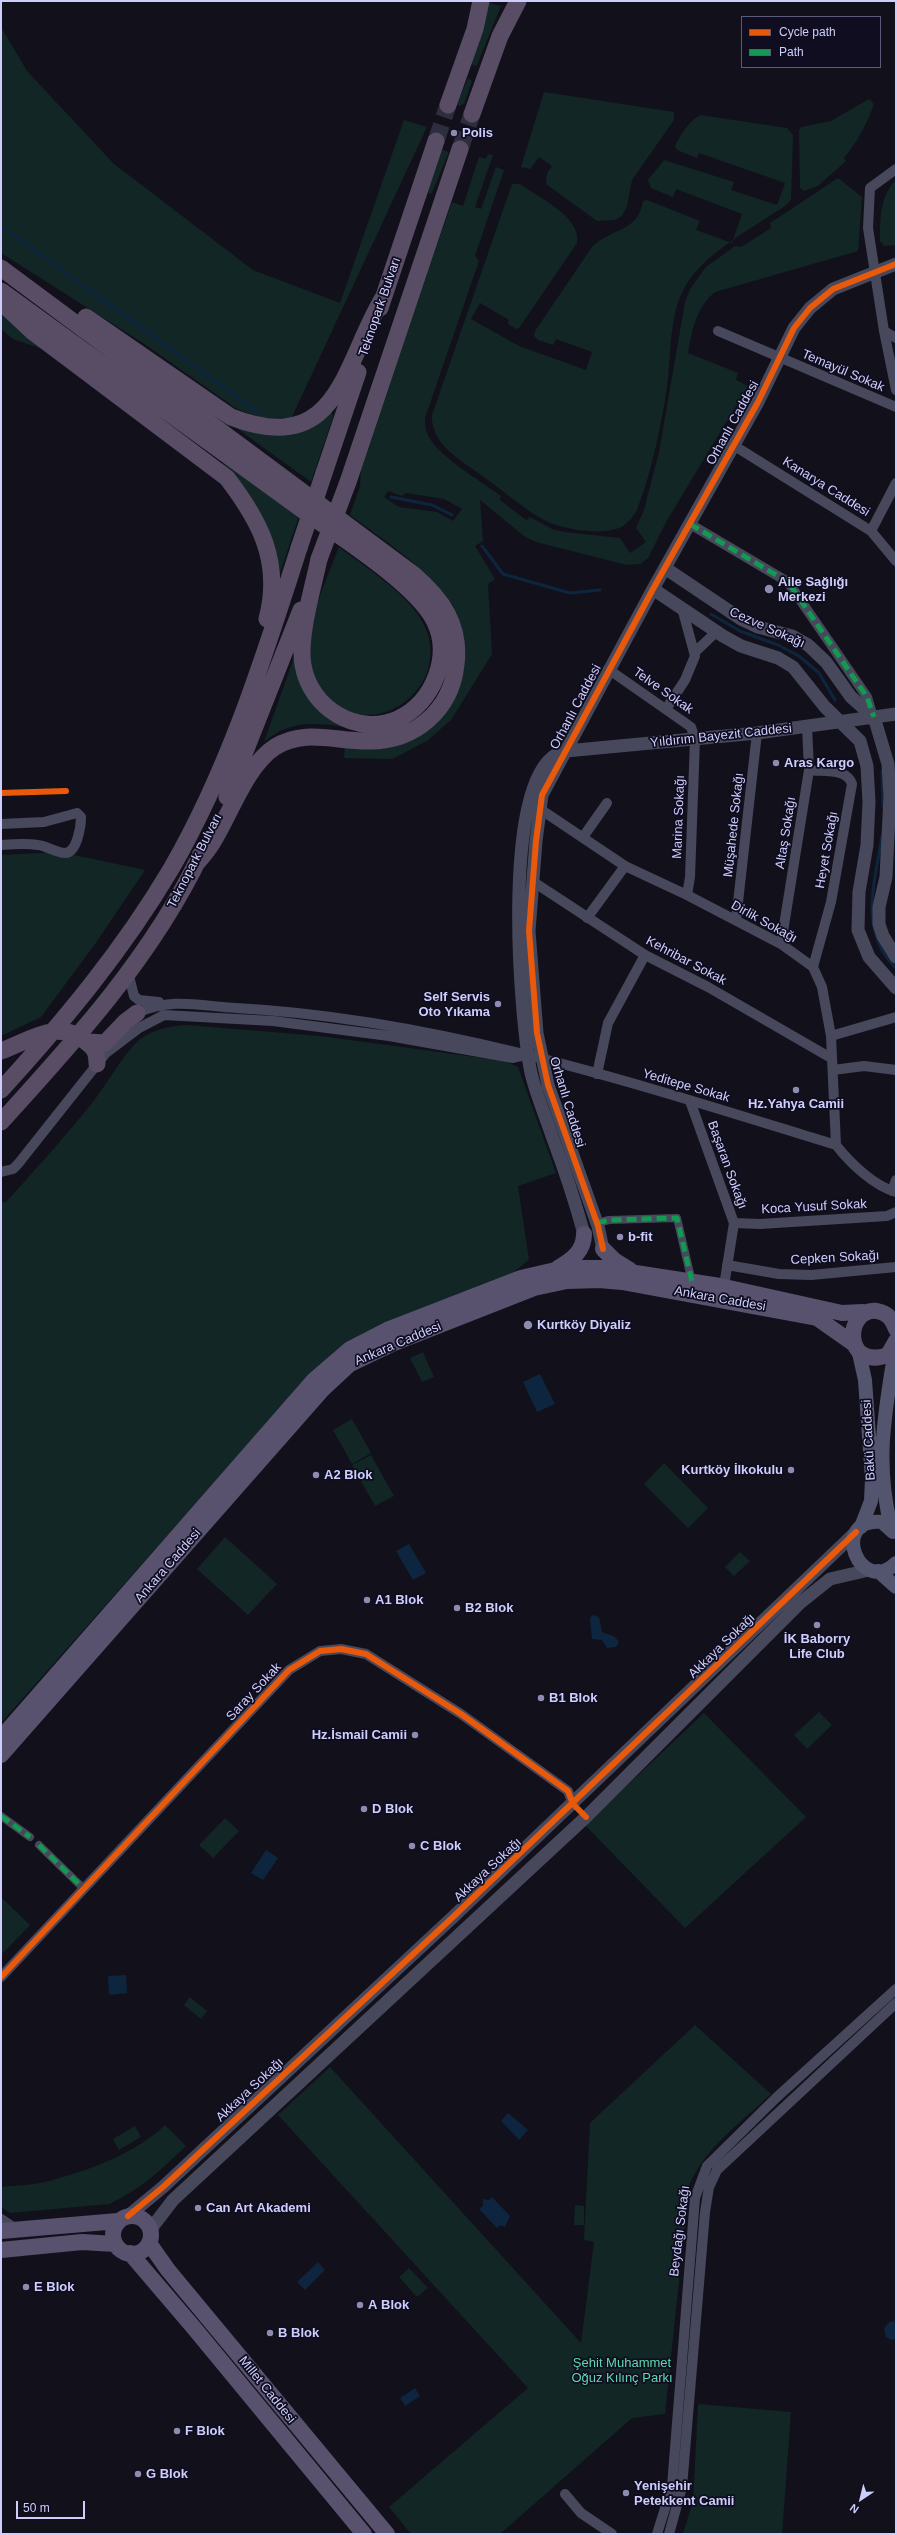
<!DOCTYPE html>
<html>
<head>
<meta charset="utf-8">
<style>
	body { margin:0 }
	#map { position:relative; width:897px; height:2535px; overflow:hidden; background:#12111b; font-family:Helvetica,sans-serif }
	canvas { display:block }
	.frame { position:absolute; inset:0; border:2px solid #cecefd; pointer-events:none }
	.legend { position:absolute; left:741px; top:16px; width:140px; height:52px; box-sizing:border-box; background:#0f0d1f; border:1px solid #5b5a78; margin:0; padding:5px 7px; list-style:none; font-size:12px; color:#cecefd }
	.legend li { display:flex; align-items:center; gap:8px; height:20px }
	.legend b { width:20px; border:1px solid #5b5a78 }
	.north { position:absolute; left:841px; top:2479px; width:40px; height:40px; -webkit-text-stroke:3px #0f0d1f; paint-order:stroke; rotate:215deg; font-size:11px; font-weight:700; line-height:16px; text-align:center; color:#cecefd }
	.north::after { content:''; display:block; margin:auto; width:14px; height:18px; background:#cecefd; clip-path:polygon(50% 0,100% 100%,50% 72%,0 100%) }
	.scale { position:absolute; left:16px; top:2501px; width:69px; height:18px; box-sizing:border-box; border:2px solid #cecefd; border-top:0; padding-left:5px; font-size:12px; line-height:14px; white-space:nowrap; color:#cecefd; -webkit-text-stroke:3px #0f0d1f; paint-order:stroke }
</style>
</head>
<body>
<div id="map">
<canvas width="897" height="2535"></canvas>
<div class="frame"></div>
<ul class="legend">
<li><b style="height:5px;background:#e8590c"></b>Cycle path</li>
<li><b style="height:5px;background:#139951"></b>Path</li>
</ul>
<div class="north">N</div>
<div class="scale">50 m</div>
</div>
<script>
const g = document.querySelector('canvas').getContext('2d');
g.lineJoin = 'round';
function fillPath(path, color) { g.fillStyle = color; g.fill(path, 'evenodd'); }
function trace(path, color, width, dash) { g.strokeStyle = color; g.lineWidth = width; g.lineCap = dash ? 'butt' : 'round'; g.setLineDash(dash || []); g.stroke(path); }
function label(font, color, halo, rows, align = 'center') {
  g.font = font + ' Helvetica,sans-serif'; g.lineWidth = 3.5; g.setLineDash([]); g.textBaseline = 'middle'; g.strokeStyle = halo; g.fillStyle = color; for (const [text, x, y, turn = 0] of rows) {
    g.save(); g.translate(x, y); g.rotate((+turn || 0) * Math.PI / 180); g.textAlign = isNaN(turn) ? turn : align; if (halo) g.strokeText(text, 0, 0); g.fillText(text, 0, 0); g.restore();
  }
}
const green = new Path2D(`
	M 489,3 L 501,6 L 477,65 L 474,66 L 471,63 Z
	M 1,27 L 27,71 L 114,164 L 253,270 L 340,303 L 404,120 L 427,127 L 291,419 L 262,418 L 237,409 L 143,343 L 1,253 Z
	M 468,78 L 472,81 L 464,104 L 459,106 L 457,104 Z
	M 544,92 L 674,112 L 674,120 L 632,180 L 627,206 L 622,216 L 615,220 L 597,221 L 546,184 L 547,173 L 552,166 L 539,157 L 530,169 L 521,167 Z
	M 869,99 L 874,104 C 867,124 857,142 844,158 L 846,161 L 818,186 L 804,191 L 800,188 L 799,130 L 801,127 L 831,121 Z
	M 700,115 L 787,128 L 793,135 L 791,200 L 785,206 C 754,227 705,253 686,285 C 670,311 671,349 668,379 C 664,414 651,475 638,507 C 636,514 629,522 623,526 C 605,537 561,529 544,520 C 524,509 506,493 488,480 C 466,463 430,446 432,415 L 512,184 L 520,184 C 538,197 582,217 577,243 L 519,328 L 516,329 L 508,324 L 509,320 L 480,303 L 471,319 L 519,346 L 586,370 L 592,352 L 556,339 L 553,345 L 538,340 L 534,336 L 535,331 L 592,247 C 612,227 638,233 643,201 L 647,200 L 700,221 L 696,230 L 732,243 L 742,214 L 676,189 L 673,197 L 651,188 L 648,180 L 664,160 L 734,182 L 731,190 L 777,205 L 785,183 L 699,153 L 697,158 L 677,150 L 675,146 C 681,134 689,121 700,115 Z
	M 441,149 L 448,152 L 448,154 L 432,193 L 429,194 L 428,191 L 438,153 Z
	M 488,154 L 493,155 L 475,207 L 481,209 L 496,167 L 504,170 L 475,256 L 479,261 L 425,418 C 425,423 425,429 427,433 C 436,456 481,481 501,496 L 500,500 L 526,520 L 530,517 L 552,529 L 565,532 L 620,538 L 630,553 L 646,542 L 636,528 L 644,510 L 659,452 L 685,302 L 690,289 L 706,267 L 735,246 L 741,247 L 771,228 L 770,223 L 838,178 L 862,197 L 858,251 L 715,292 C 696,308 692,330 688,353 L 738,373 L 736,380 L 748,386 L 666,522 L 648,558 L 640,564 L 627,565 L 536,542 L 524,536 L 480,500 L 483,541 L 475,546 L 495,579 L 488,584 L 492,654 L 451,720 L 427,741 L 392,759 L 344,758 L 345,746 L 392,745 L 463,674 C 480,597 401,554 350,515 L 360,486 L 361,468 L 374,426 L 452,202 L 463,206 L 479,157 L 486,159 ZM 388,491 L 402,496 L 406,493 L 444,499 L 462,509 L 453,521 L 437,512 L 399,507 L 384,497 Z
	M 896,180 L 896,245 L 884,246 L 880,241 C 880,220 880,195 896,180 Z
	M 1,313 L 48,351 L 13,339 L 1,329 Z
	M 331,408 L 333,417 L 311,482 L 224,419 C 248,429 274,441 300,430 C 310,426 321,415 331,408 Z
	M 221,462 L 300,513 L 279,576 L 248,493 Z
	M 339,547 C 366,568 411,595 425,627 C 453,690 368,748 324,693 C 317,684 311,674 309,663 C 304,627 326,581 339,547 Z
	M 296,652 L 298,663 L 355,728 C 319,724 293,717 264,742 Z
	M 60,852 L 145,870 L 95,944 L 41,1017 L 1,1036 L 1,855 Z
	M 187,1025 L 320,1036 L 505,1061 L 518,1067 L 556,1173 L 518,1186 L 529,1260 L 503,1280 L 435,1306 L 259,1432 L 1,1723 L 1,1202 L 6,1202 C 35,1170 65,1137 92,1103 C 105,1087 124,1053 139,1040 C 153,1029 170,1026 187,1025 Z
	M 423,1352 L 434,1377 L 422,1382 L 410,1358 Z
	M 352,1419 L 371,1453 L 352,1464 L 333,1430 Z
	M 371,1455 L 394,1496 L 375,1506 L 352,1465 Z
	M 664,1463 L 708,1508 L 688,1528 L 644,1484 Z
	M 225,1537 L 277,1584 L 248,1615 L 197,1569 Z
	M 740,1552 L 750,1561 L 734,1576 L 725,1567 Z
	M 819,1712 L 832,1725 L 807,1749 L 794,1735 Z
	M 704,1713 L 806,1817 L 685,1928 L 585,1825 Z
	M 225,1818 L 239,1831 L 213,1858 L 199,1845 Z
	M 1,1897 L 30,1925 L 1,1955 Z
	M 190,1997 L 207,2011 L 201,2019 L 184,2005 Z
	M 695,2025 L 771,2094 C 742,2122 704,2148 689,2186 L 665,2414 L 632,2418 L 500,2534 L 411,2534 L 389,2507 L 528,2388 L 278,2115 L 330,2067 L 581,2343 L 594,2242 L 584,2240 L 590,2123 Z
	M 165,2125 L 186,2146 C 163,2168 139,2191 109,2204 L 10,2213 L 1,2207 L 1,2187 C 19,2185 39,2185 56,2179 C 93,2169 137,2152 165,2125 Z
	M 135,2126 L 141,2137 L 119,2150 L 113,2139 Z
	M 575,2205 L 584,2206 L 584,2225 L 574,2225 Z
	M 409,2268 L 428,2288 L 417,2297 L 399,2277 Z
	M 698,2404 L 791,2412 L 782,2534 L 683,2534 L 693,2502 Z`);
const water = new Path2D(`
	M 540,1374 L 555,1404 L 537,1412 L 523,1382 Z
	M 409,1544 L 426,1573 L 413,1580 L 396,1551 Z
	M 593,1615 L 599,1617 L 602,1632 C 609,1636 614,1633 619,1642 L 616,1647 L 607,1648 L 602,1640 L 592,1639 L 590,1618 Z
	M 266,1850 L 278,1858 L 263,1880 L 251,1873 Z
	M 126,1975 L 127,1993 L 109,1995 L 108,1976 Z
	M 508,2113 L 528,2130 L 519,2140 L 501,2121 Z
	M 492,2197 L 510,2216 L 505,2227 L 501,2225 L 497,2228 L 479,2209 L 483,2206 L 483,2199 L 489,2200 Z
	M 318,2262 L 325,2270 L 305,2290 L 297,2282 Z
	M 893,2321 L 896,2323 L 896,2339 L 891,2340 L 886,2337 L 884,2329 L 888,2323 Z
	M 415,2388 L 420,2396 L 405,2406 L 400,2398 Z`);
const stream = new Path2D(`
	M 1,226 L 258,412
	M 391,497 L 432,505 L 452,515
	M 482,546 L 503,574 L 570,593 L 600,590
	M 711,614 L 740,631 L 778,645 L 799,656 L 819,673 L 835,700
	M 882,771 L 883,806
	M 882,836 C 875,882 858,931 896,968`);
const trunkTunnel = new Path2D(`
	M 436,141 L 448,105
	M 460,149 L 472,114`);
const pedestrian = new Path2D(`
	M 597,1223 L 609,1220 L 677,1218 L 692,1282
	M 1,1816 L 30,1837
	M 39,1845 L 84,1889`);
const minor = new Path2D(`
	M 896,169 L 870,188 L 868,228 L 884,331 L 896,390
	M 718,331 L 896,407
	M 884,331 L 896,338
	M 733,445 L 871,531 L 896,561
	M 690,524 L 788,582 L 867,697 L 873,717
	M 871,531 L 896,483
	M 696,651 L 716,632
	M 608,669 L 691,727 L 695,739 L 690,877 L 687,895
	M 666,709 L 685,680 L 695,656 L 682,608
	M 809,770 C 824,772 847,768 852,784 L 831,902 L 813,967
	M 540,809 L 625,866 L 687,895 L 781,944 L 813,967 L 822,987 L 831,1036 L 836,1145 C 850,1163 874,1186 896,1192
	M 1,824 L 44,822 L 77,813 L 81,817 C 81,826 77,853 65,853 C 56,853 47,846 38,845 C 26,843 13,844 1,845
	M 583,837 L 607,803
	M 532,881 L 645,955 L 708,987 L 831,1058
	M 587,918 L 625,866
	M 736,920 L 757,733
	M 781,944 L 809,770 L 807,726
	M 128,972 L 134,996 L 139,1000 L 159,1002
	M 137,1013 C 172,997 200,1006 236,1008 C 441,1019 641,1085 836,1145
	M 831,1036 L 896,1017
	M 833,1070 L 864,1066 L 896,1070
	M 597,1074 L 608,1023 L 645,955
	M 690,1101 L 734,1223 L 724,1286
	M 1,1172 L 13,1169 L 18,1164 L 106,1053 L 139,1028 L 164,1015 L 273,1021 L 389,1036 L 513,1058 L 526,1055
	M 892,1191 L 896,1180
	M 734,1223 L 760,1224 L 887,1216 L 896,1212
	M 727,1265 L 779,1274 L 811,1275 L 896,1267
	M 1,1977 L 289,1670 L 320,1651 L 341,1649 L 366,1654 L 461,1714 L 568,1791 L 573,1804
	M 1,2219 L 16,2229
	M 565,2494 L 581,2513 L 612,2534
	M 657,2534 L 672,2486 L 695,2198 L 707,2166 L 777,2097 L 896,1989
	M 669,2534 L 682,2487 L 705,2212 L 709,2187 L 717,2170 L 896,2003`);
const tertiary = new Path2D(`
	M 665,568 L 741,619 L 758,627 L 792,636 L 808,645 L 826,662 L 851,697 L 874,717 L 888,764 L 890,796 L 886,877 L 879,907 L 879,924 L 883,936 L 896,957
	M 653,589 L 723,636 L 741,646 L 778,658 L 793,667 L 825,707 L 860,741 L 867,766 L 869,802 L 867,845 L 859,892 L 858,930 L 869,957 L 896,988
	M 584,1234 C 575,1201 564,1168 552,1136 C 545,1115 536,1094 531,1073 C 520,1021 498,762 566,751 L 757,733 L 896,714
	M 603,1249 L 598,1226 L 548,1085 L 537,1033 L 529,931 L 536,841 L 542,795 L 653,589 L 758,402 L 794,328 L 810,308 L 833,289 L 896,264
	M 128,2216 L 163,2187 L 453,1917 L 856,1532
	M 150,2230 L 173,2200 L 586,1817 L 800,1603 L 830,1579 L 869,1570`);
const secondary = new Path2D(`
	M 859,1353 L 865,1380 L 872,1479 L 871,1501 L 861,1527
	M 892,1530 C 874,1464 885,1411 896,1344
	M 893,1532 L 882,1522 C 828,1517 860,1598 896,1563
	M 878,1571 L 896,1587`);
const primary = new Path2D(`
	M 603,1249 L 614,1260 L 630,1270
	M 558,1268 C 572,1260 584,1251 584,1234
	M 896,1329 C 892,1319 888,1313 877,1311 C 845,1307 842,1371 888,1355 L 896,1341
	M 1,1738 L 314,1380 L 350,1349 L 387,1330 L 521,1278 L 564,1268 L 603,1268 L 720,1286 L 842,1313 L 863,1312
	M 1,1755 L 322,1390 L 350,1364 L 394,1343 L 534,1288 L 567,1281 L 599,1280 L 622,1282 L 817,1318 L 854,1344
	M113 2235a19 19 0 1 1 38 0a19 19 0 1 1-38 0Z
	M 1,2231 L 118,2221
	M 149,2243 L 168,2270 L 387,2534
	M 1,2250 L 82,2242 L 115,2244
	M 130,2253 L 194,2328 L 364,2534`);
const trunk = new Path2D(`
	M 448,105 L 475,29 L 481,1
	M 472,114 L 500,36 L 518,1
	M 1,268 L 413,574 C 442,599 461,625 456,665 C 451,710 415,741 370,741 C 337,742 305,728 275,747 C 247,765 231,812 214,840 C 209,849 202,857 196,864
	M 1,291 C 103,365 205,439 307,513 C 342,538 415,584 434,620 C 452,655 434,702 398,719 C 357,737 310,708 303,665 C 298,637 313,588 319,559
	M 3,304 L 33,332 L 227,478 C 260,521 282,562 267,619
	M 380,308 L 436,141
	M 86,317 L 231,417 C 339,459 343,364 383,298
	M 324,473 L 358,372
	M 348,482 L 460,149
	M 227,797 L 301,610
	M 88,1042 L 105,1043 L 125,1022 L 137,1013
	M 1,1051 C 29,1041 58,1018 85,1041 C 95,1048 97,1053 97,1064
	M 1,1090 C 64,1021 123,950 171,869 C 229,769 264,657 299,548
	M 1,1122 C 75,1041 153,955 201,854`);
const trunkBridge = new Path2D(`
	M 299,548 L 324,473
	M 319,559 L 348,482`);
const quiet = new Path2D(`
	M 690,524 L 788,582 L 867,697 L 874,717
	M 597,1223 L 609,1220 L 677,1218 L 692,1282
	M 1,1816 L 30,1837
	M 39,1845 L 84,1889`);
const cycleway = new Path2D(`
	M 1,793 L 66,791
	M 603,1249 L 598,1226 L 548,1085 L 537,1033 L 529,931 L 536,841 L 542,795 L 653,589 L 758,402 L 794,328 L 810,308 L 833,289 L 896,264
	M 1,1977 L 289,1670 L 320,1651 L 341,1649 L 366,1654 L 461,1714 L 568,1791 L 573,1804 L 586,1817
	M 128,2216 L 163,2187 L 453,1917 L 856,1532`);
const markers = [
	[454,133,4,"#8c8cae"],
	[769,589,5,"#8c8cae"],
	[776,763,4,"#8c8cae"],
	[498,1004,4,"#8c8cae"],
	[796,1090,4,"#8c8cae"],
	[620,1237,4,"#8c8cae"],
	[528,1325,5,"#8c8cae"],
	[791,1470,4,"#8c8cae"],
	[316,1475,4,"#8c8cae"],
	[367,1600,4,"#8c8cae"],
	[457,1608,4,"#8c8cae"],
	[817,1625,4,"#8c8cae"],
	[541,1698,4,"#8c8cae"],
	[415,1735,4,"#8c8cae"],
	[364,1809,4,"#8c8cae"],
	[412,1846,4,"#8c8cae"],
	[198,2208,4,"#8c8cae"],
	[26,2287,4,"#8c8cae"],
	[360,2305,4,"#8c8cae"],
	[270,2333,4,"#8c8cae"],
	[177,2431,4,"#8c8cae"],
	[138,2474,4,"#8c8cae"],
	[626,2493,4,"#8c8cae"]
];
const poiNames = [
	["Polis",462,133],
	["Aile Sağlığı",778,582],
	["Merkezi",778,597],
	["Aras Kargo",784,763],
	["Self Servis",490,997,"right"],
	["Oto Yıkama",490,1012,"right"],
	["Hz.Yahya Camii",796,1104,"center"],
	["b-fit",628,1237],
	["Kurtköy Diyaliz",537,1325],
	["Kurtköy İlkokulu",783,1470,"right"],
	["A2 Blok",324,1475],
	["A1 Blok",375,1600],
	["B2 Blok",465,1608],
	["İK Baborry",817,1639,"center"],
	["Life Club",817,1654,"center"],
	["B1 Blok",549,1698],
	["Hz.İsmail Camii",407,1735,"right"],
	["D Blok",372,1809],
	["C Blok",420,1846],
	["Can Art Akademi",206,2208],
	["E Blok",34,2287],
	["A Blok",368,2305],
	["B Blok",278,2333],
	["F Blok",185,2431],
	["G Blok",146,2474],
	["Yenişehir",634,2486],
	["Petekkent Camii",634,2501]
];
const streetNames = [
	["Teknopark Bulvarı",380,307,-71],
	["Temayül Sokak",843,371,23],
	["Orhanlı Caddesi",733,423,-61],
	["Kanarya Caddesi",826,487,32],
	["Cezve Sokağı",767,628,24],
	["Telve Sokak",663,691,35],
	["Orhanlı Caddesi",576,707,-62],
	["Yıldırım Bayezit Caddesi",721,736,-6],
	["Marina Sokağı",679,817,-88],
	["Müşahede Sokağı",734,825,-84],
	["Altaş Sokağı",786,833,-81],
	["Heyet Sokağı",827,850,-80],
	["Teknopark Bulvarı",195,861,-63],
	["Dirlik Sokağı",764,922,29],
	["Kehribar Sokak",686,961,28],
	["Yeditepe Sokak",686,1086,16],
	["Orhanlı Caddesi",567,1102,73],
	["Başaran Sokağı",727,1165,70],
	["Koca Yusuf Sokak",814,1207,-3],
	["Cepken Sokağı",835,1258,-3],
	["Ankara Caddesi",720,1299,10],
	["Ankara Caddesi",398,1344,-23],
	["Bakü Caddesi",869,1440,-93],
	["Ankara Caddesi",168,1566,-49],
	["Akkaya Sokağı",722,1646,-44],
	["Saray Sokak",254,1692,-47],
	["Akkaya Sokağı",488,1870,-43],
	["Akkaya Sokağı",250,2090,-43],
	["Beydağı Sokağı",680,2231,-83],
	["Millet Caddesi",267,2390,51]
];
const parkNames = [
	["Şehit Muhammet",622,2363],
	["Oğuz Kılınç Parkı",622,2378]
];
fillPath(green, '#112625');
fillPath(water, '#0e253f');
trace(stream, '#0e253f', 3);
trace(trunkTunnel, '#2e2d3d', 17, [17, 8]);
trace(pedestrian, '#47485c', 8);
trace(minor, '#47485c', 10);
trace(tertiary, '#47485c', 13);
trace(secondary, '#53556f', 14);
trace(primary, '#59526e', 16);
trace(trunk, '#594d66', 17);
trace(trunkBridge, '#594d66', 17);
trace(quiet, '#139951', 5, [10, 5]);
trace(cycleway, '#e8590c', 6);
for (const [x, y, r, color] of markers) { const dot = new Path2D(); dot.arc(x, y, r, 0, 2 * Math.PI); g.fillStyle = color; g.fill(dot); trace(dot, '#0f0d1f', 1.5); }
label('bold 13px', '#cecefd', '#0f0d1f', poiNames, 'left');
label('13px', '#cecefd', '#0f0d1f', streetNames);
label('13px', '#5ed9ae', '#0f0d1f', parkNames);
</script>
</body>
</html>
